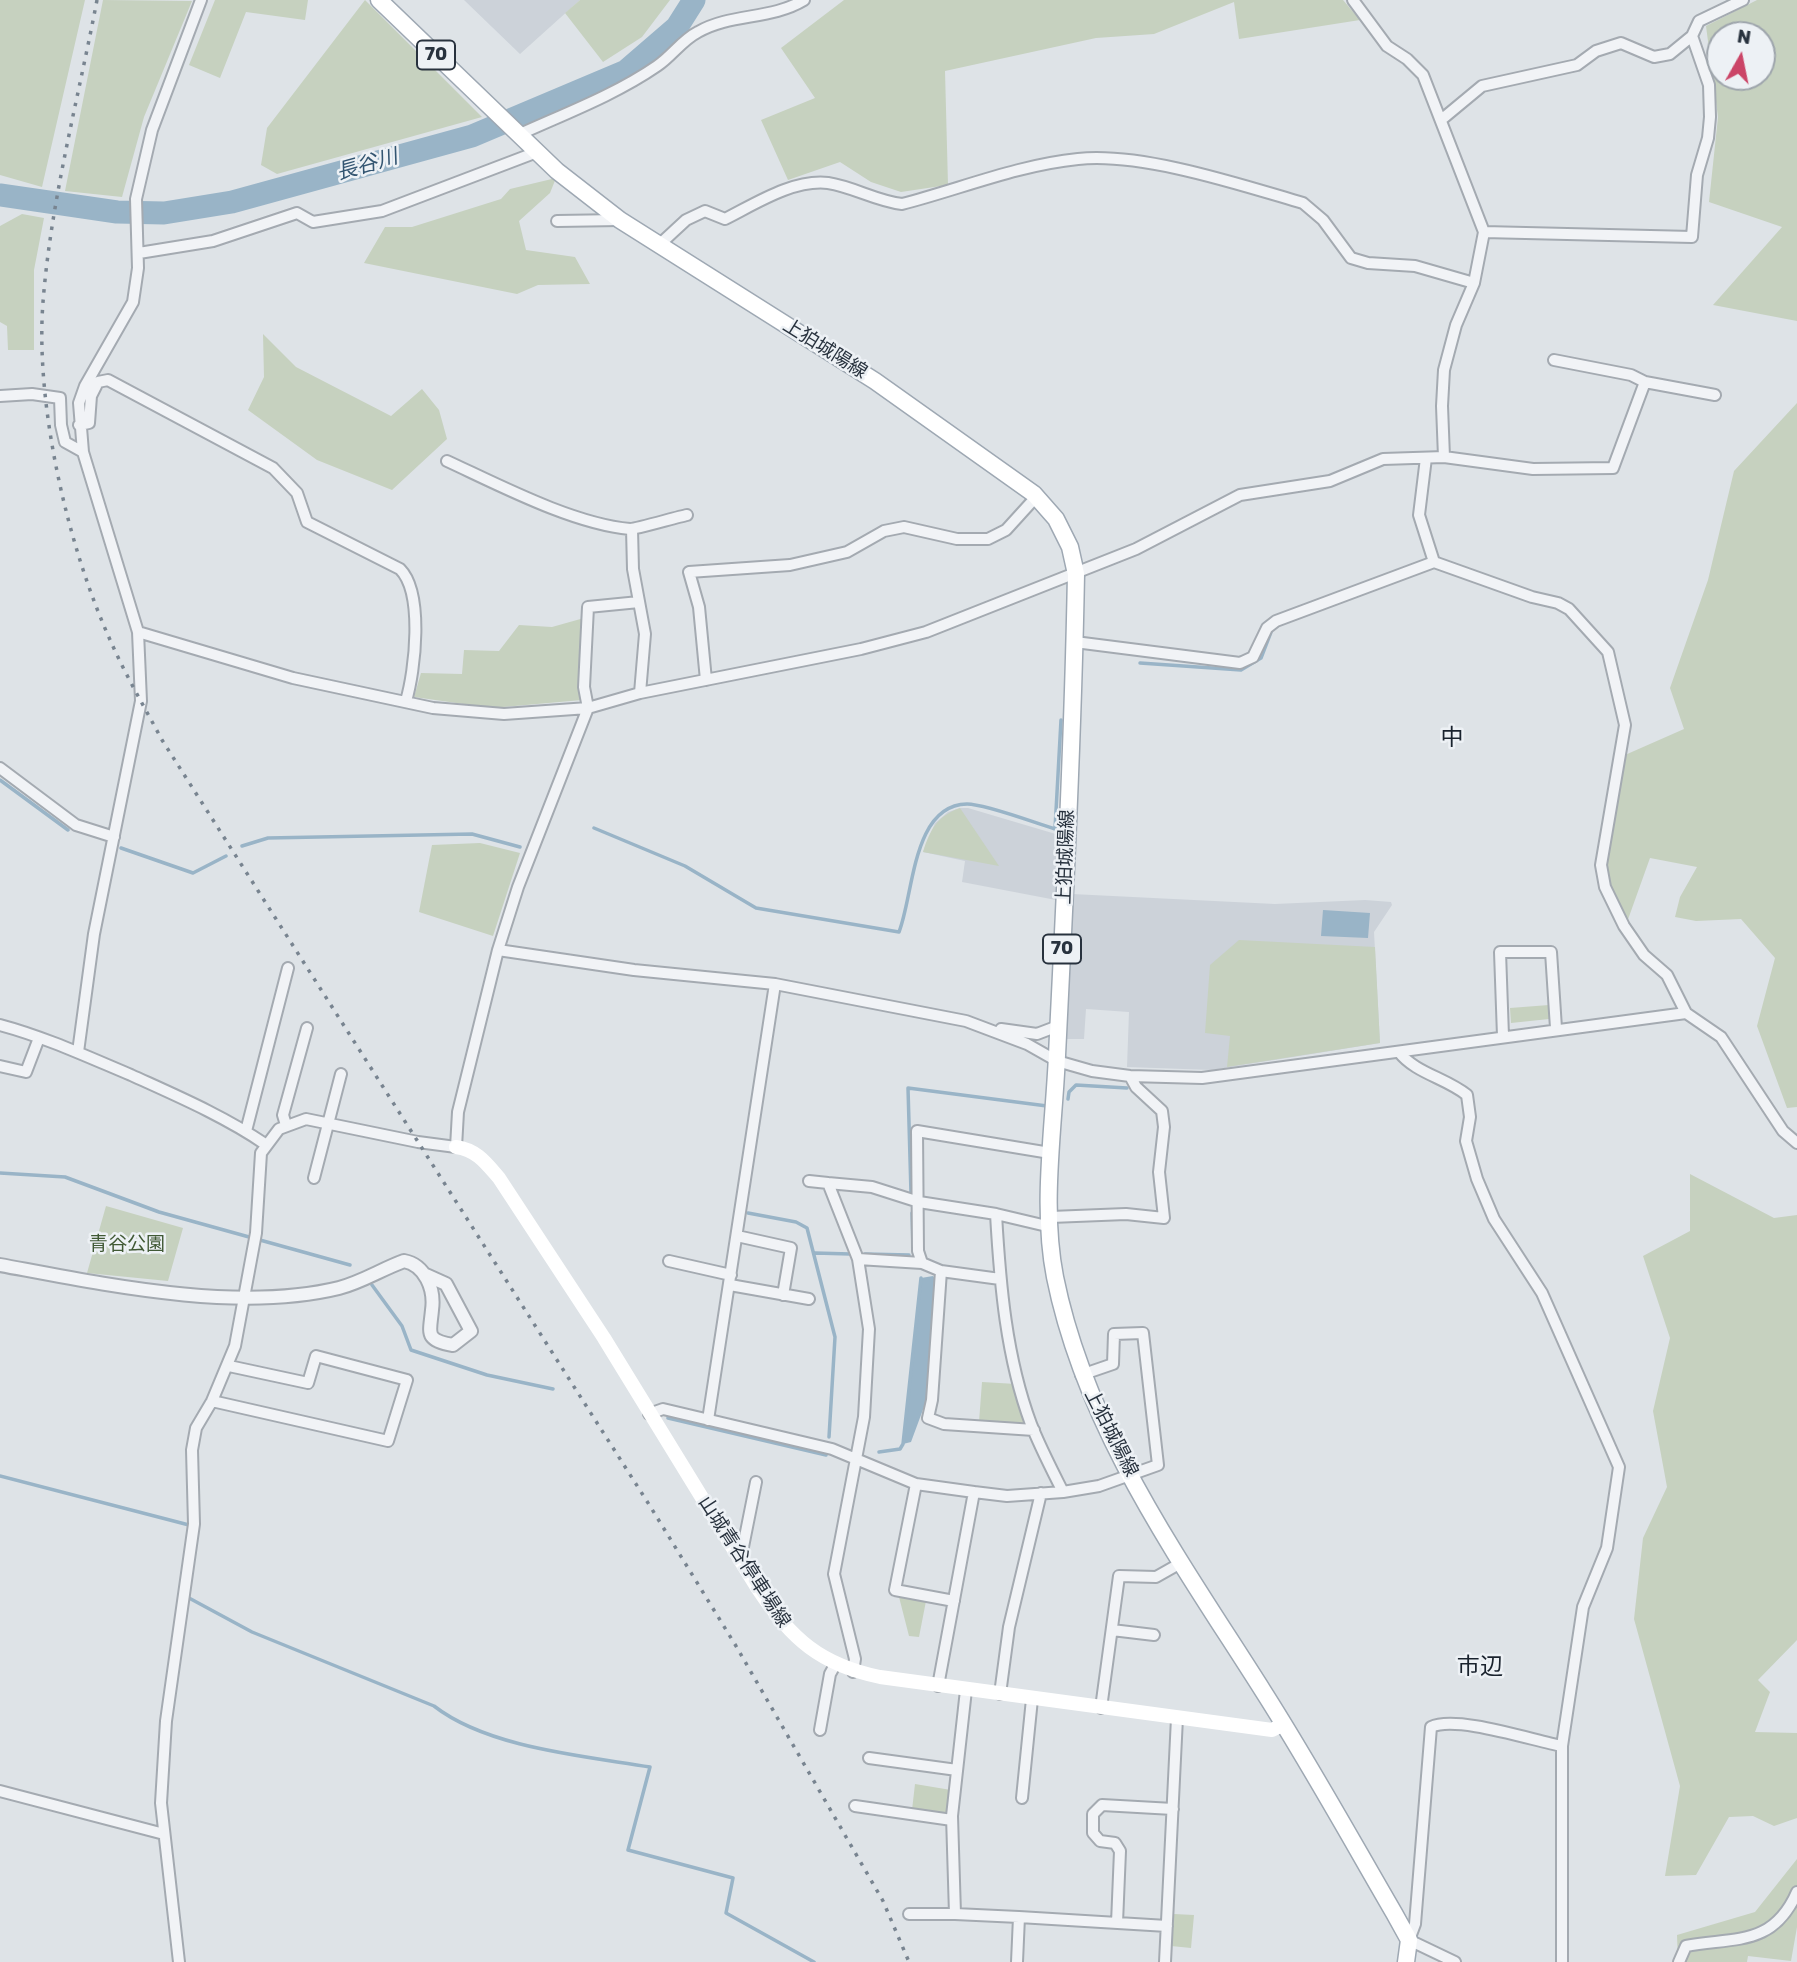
<!DOCTYPE html>
<html>
<head>
<meta charset="utf-8">
<style>
	body { margin:0 }
	#map { position:relative; width:1797px; height:1962px; overflow:hidden; background:#dee3e7; font-family:Rubik,sans-serif }
	canvas { display:block }
	.north { position:absolute; left:1706px; top:21px; width:70px; height:70px; box-sizing:border-box; background:#edf1f5; border:2px solid #9ea5ac; border-radius:50%; rotate:9deg; font-size:19px; font-weight:700; line-height:28px; text-align:center; color:#28323e }
	.north::after { content:''; display:block; margin:auto; width:24px; height:32px; background:#cb4567; clip-path:polygon(50% 0,100% 100%,50% 72%,0 100%) }
</style>
</head>
<body>
<div id="map">
<canvas width="1797" height="1962"></canvas>
<div class="north">N</div>
</div>
<script>
const g = document.querySelector('canvas').getContext('2d');
g.lineJoin = 'round';
function fillPath(path, color) { g.fillStyle = color; g.fill(path, 'evenodd'); }
function trace(path, color, width, dash) { g.strokeStyle = color; g.lineWidth = width; g.lineCap = dash ? 'butt' : 'round'; g.setLineDash(dash || []); g.stroke(path); }
function label(font, color, halo, rows, align = 'center') {
  g.font = font + ' Rubik,"Noto Sans JP",sans-serif'; g.lineWidth = 5; g.setLineDash([]); g.textBaseline = 'middle'; g.strokeStyle = halo; g.fillStyle = color; for (const [text, x, y, turn = 0] of rows) {
    g.save(); g.translate(x, y); g.rotate((+turn || 0) * Math.PI / 180); g.textAlign = isNaN(turn) ? turn : align; if (halo) g.strokeText(text, 0, 0); g.fillText(text, 0, 0); g.restore();
  }
}
const built = new Path2D(`
	M 464,0 L 580,0 L 520,54 Z
	M 960,808 L 968,808 L 1059,835 L 1056,900 L 962,882 L 965,861 L 923,852 L 935,823 L 948,812 Z
	M 1072,894 L 1275,904 L 1365,900 L 1391,902 L 1392,905 L 1374,932 L 1380,1043 L 1212,1070 L 1127,1067 L 1129,1012 L 1086,1009 L 1084,1039 L 1066,1039 Z`);
const green = new Path2D(`
	M 0,0 L 85,0 L 42,187 L 0,175 Z
	M 103,0 L 192,1 L 144,117 L 122,197 L 65,191 Z
	M 215,0 L 308,0 L 305,20 L 246,12 L 220,78 L 189,65 Z
	M 365,0 L 482,117 L 277,174 L 261,165 L 267,128 Z
	M 580,0 L 670,0 L 642,37 L 603,62 L 565,13 Z
	M 844,0 L 1343,0 L 1360,20 L 1239,39 L 1234,2 L 1154,34 L 1096,38 L 945,71 L 948,185 L 901,192 L 871,182 L 840,162 L 788,180 L 761,120 L 815,98 L 781,48 Z
	M 1757,0 L 1797,0 L 1797,321 L 1713,305 L 1782,227 L 1709,202 L 1718,117 L 1706,26 ZM 1762,35 L 1762,77 L 1720,77 L 1720,35 Z
	M 556,178 L 550,193 L 519,221 L 526,250 L 575,257 L 590,284 L 538,285 L 517,294 L 364,263 L 385,227 L 412,227 L 501,199 L 510,189 Z
	M 22,214 L 44,218 L 34,270 L 34,350 L 8,350 L 7,326 L 0,322 L 0,226 Z
	M 263,334 L 296,367 L 391,416 L 422,389 L 439,410 L 447,439 L 392,490 L 317,460 L 248,410 L 264,377 Z
	M 1797,403 L 1797,1107 L 1787,1108 L 1757,1026 L 1775,958 L 1741,919 L 1696,921 L 1675,917 L 1680,897 L 1697,867 L 1650,858 L 1626,925 L 1610,886 L 1606,861 L 1625,755 L 1684,729 L 1670,688 L 1708,580 L 1734,471 Z
	M 584,618 L 582,700 L 492,708 L 414,697 L 421,673 L 462,674 L 464,650 L 499,651 L 519,625 L 552,627 Z
	M 960,808 L 999,866 L 923,852 C 930,830 937,816 960,808 Z
	M 480,843 L 520,853 L 493,936 L 419,912 L 432,845 Z
	M 1239,940 L 1375,947 L 1380,1043 L 1227,1067 L 1230,1036 L 1205,1033 L 1210,965 Z
	M 1549,1005 L 1549,1019 L 1511,1023 L 1510,1008 Z
	M 1690,1174 L 1774,1218 L 1797,1215 L 1797,1640 L 1758,1680 L 1770,1692 L 1755,1732 L 1797,1733 L 1797,1818 L 1774,1826 L 1753,1816 L 1729,1817 L 1696,1875 L 1665,1876 L 1680,1786 L 1634,1619 L 1643,1538 L 1667,1487 L 1653,1411 L 1670,1338 L 1643,1256 L 1690,1231 Z
	M 106,1206 L 183,1228 L 168,1281 L 87,1273 Z
	M 982,1382 L 1016,1384 L 1028,1426 L 979,1422 Z
	M 899,1597 L 926,1601 L 919,1637 L 909,1636 Z
	M 915,1784 L 951,1790 L 948,1815 L 912,1810 Z
	M 1797,1859 L 1797,1927 L 1791,1961 L 1748,1956 L 1747,1962 L 1678,1962 L 1677,1935 L 1755,1912 Z
	M 1174,1914 L 1194,1915 L 1191,1948 L 1171,1946 Z`);
const water = new Path2D(`
	M 1323,910 L 1370,913 L 1368,938 L 1321,936 Z
	M 933,1276 L 937,1281 L 928,1396 L 911,1442 L 903,1444 L 921,1278 Z`);
const stream = new Path2D(`
	M 1140,663 L 1241,670 L 1261,658 L 1271,632
	M 0,780 L 68,830
	M 594,828 L 685,866 L 756,908 L 899,932 C 914,894 912,805 967,804 C 986,804 1035,823 1055,829 L 1061,720
	M 242,846 L 268,838 L 472,834 L 520,847
	M 121,848 L 193,873 L 226,856
	M 1068,1099 L 1069,1092 L 1076,1085 L 1127,1088
	M 0,1173 L 65,1177 L 159,1212 L 350,1265
	M 911,1193 L 908,1088 L 1047,1106
	M 748,1213 L 796,1222 L 807,1228 L 835,1337 L 829,1437
	M 912,1213 L 913,1247
	M 815,1253 L 850,1254
	M 865,1254 L 909,1255
	M 372,1285 L 402,1326 L 411,1350 L 487,1375 L 553,1389
	M 668,1418 L 826,1455
	M 879,1452 L 900,1449 L 903,1444 L 921,1278
	M 0,1476 L 189,1525
	M 189,1598 L 252,1632 L 434,1706 C 488,1748 584,1756 650,1767 L 628,1850 L 733,1878 L 726,1913 L 814,1962`);
const river = new Path2D(`
	M 0,195 L 117,212 L 164,213 L 232,202 L 472,136 L 626,71 L 677,27 L 694,0`);
const minor = new Path2D(`
	M 1353,0 L 1387,46 L 1407,59 L 1423,75 L 1484,232 L 1474,283 L 1456,325 L 1444,370 L 1442,406 L 1444,457
	M 1441,120 L 1482,86 L 1577,65 L 1596,51 L 1621,43 L 1654,57 L 1670,54 L 1692,36 L 1699,21 L 1743,0
	M 518,135 C 564,114 615,95 657,66 C 672,56 682,40 698,32 C 731,13 771,20 804,0
	M 557,221 L 620,220
	M 1484,232 L 1692,237 L 1697,175 L 1708,138 L 1710,117 L 1709,85 L 1692,36
	M 659,245 L 686,220 L 705,211 L 725,219 C 755,204 793,179 828,183 C 854,187 876,201 902,204 C 960,189 1018,165 1078,159 C 1142,152 1241,185 1303,203 L 1323,220 L 1351,258 L 1368,263 L 1415,266 L 1474,283
	M 139,253 L 213,241 L 297,213 L 313,222 L 382,211 L 537,152
	M 1554,360 L 1631,375 L 1645,382
	M 0,396 L 32,394 L 60,398 L 61,425 L 65,442 L 83,452
	M 79,425 L 89,423 L 91,396 L 98,382 L 108,380 L 273,468 L 297,493 L 307,522 L 400,569 C 424,593 415,671 406,701
	M 1426,458 L 1419,515 L 1434,562
	M 447,461 C 499,485 573,524 630,529 C 636,529 677,517 687,515
	M 632,529 L 633,569 L 645,634 L 640,693
	M 1434,562 L 1532,597 L 1558,603 L 1569,609 L 1608,652 L 1625,725 L 1601,865 L 1605,887 L 1624,926 L 1644,955 L 1667,975 L 1686,1013
	M 138,632 L 293,678 L 433,708 L 504,714 L 588,708 L 640,693 L 861,649 L 926,632 L 1136,549 L 1240,495 L 1330,481 L 1383,459 L 1444,457 L 1533,469 L 1613,468 L 1645,382 L 1715,395
	M 1075,642 L 1240,663 L 1253,657 L 1267,628 L 1276,621 L 1434,562
	M 706,680 L 699,607 L 689,572 L 790,565 L 847,552 L 884,531 L 904,527 L 957,539 L 988,539 L 1006,530 L 1036,497
	M 0,768 L 76,825 L 114,837
	M 498,950 L 634,970 L 775,984 L 966,1021 L 1027,1044 L 1057,1061 L 1092,1071 L 1130,1076 L 1202,1078 L 1686,1013 L 1721,1037 L 1783,1131 L 1797,1143
	M 0,1025 C 45,1037 88,1057 131,1075 C 177,1096 224,1116 265,1144
	M 1001,1029 L 1037,1034 L 1058,1026
	M 1503,1036 L 1500,952 L 1551,952 L 1556,1028
	M 78,1052 L 94,934 L 141,701 L 138,632 L 83,452 L 79,403 L 85,386 L 133,302 L 138,268 L 136,199 L 152,130 L 201,0
	M 1399,1052 C 1415,1073 1446,1078 1467,1095 L 1470,1117 L 1466,1141 L 1477,1179 L 1494,1219 L 1542,1293 L 1619,1467 L 1607,1548 L 1583,1607 L 1562,1746 L 1562,1962
	M 0,1066 L 26,1072 L 39,1038
	M 286,1125 L 283,1115 L 307,1028
	M 246,1131 L 288,968
	M 314,1178 L 341,1074
	M 809,1181 L 828,1183
	M 996,1214 C 1000,1284 1006,1357 1031,1424 C 1040,1447 1052,1470 1063,1492
	M 1051,1217 L 1126,1214 L 1164,1218 L 1159,1172 L 1164,1127 L 1162,1111 L 1136,1087 L 1130,1076
	M 737,1236 L 791,1248 L 783,1295
	M 858,1259 L 922,1263 L 941,1271 L 1000,1279
	M 669,1261 L 731,1275
	M 922,1263 L 918,1251 L 917,1131 L 1050,1153
	M 941,1271 L 932,1400 L 928,1418 L 944,1424 L 1034,1430
	M 730,1285 L 809,1299
	M 212,1401 L 388,1441 L 407,1380 L 316,1356 L 308,1383 L 229,1366
	M 649,1414 L 663,1409 L 832,1449 L 916,1484 L 974,1492 L 1007,1496 L 1063,1492 L 1099,1486 L 1158,1465 L 1143,1333 L 1114,1334 L 1113,1364 L 1081,1375
	M 708,1420 L 775,984
	M 916,1484 L 895,1590 L 954,1601
	M 737,1555 L 743,1547 L 756,1482
	M 1112,1630 L 1154,1635
	M 853,1672 L 855,1659 L 834,1574 L 864,1417 L 869,1329 L 858,1259 L 828,1183 L 872,1187 L 919,1202 L 996,1214 L 1051,1227
	M 938,1686 L 974,1492
	M 966,1690 L 952,1816 L 955,1914 L 1019,1917 L 1017,1962
	M 1000,1694 L 1009,1627 L 1041,1493
	M 1101,1708 L 1119,1576 L 1156,1577 L 1179,1564
	M 820,1730 L 830,1674 L 835,1665
	M 869,1758 L 957,1770
	M 0,1791 L 164,1834
	M 1022,1798 L 1032,1699
	M 855,1806 L 952,1820
	M 909,1914 L 955,1914
	M 1019,1917 L 1167,1926
	M 1117,1923 L 1120,1851 L 1115,1843 L 1100,1841 L 1093,1833 L 1093,1814 L 1102,1805 L 1173,1809
	M 179,1962 L 161,1803 L 166,1721 L 194,1524 L 192,1450 L 196,1428 L 212,1401 L 235,1346 L 256,1233 L 261,1153 L 279,1129 L 306,1119 L 418,1142 L 456,1147 L 458,1112 L 498,950 L 518,887 L 588,708 L 584,687 L 588,607 L 639,602
	M 1165,1962 L 1177,1718
	M 1455,1962 L 1409,1940 L 1415,1924 L 1431,1727 C 1456,1715 1531,1740 1562,1746
	M 1679,1962 L 1686,1946 C 1734,1937 1773,1947 1797,1892`);
const tertiary = new Path2D(`
	M 0,1265 C 103,1284 237,1313 339,1288 C 362,1282 382,1269 404,1261 C 425,1265 435,1289 432,1310 C 430,1333 424,1340 453,1345 L 471,1331 L 446,1284 L 426,1275`);
const secondary = new Path2D(`
	M 456,1147 C 477,1150 486,1163 499,1178 L 604,1338 L 758,1589 C 791,1639 821,1665 880,1677 L 1272,1730 L 1284,1724`);
const primary = new Path2D(`
	M 379,0 L 557,171 L 620,220 L 875,381 L 1034,494 L 1056,519 L 1070,547 L 1076,574 C 1073,735 1065,895 1057,1055 C 1054,1126 1041,1206 1055,1277 C 1086,1431 1180,1560 1263,1691 C 1309,1763 1351,1839 1394,1913 L 1409,1940 L 1406,1962`);
const rail = new Path2D(`
	M 97,0 C 78,100 51,200 43,302 C 35,405 68,548 111,642 C 126,676 145,708 162,740 L 650,1506 L 736,1646 L 883,1901 L 909,1962`);
const shields = [
	[436,55,38],
	[1062,949,38]
];
const shieldNames = [
	["70",436,55],
	["70",1062,949]
];
const streetNames = [
	["上狛城陽線",825,349,32],
	["上狛城陽線",1066,857,-88],
	["上狛城陽線",1111,1433,63],
	["山城青谷停車場線",744,1562,57]
];
const parkNames = [
	["青谷公園",127,1245]
];
const waterNames = [
	["長谷川",367,165,-16]
];
const quarterNames = [
	["中",1452,738],
	["市辺",1480,1667]
];
fillPath(built, '#ccd2d9');
fillPath(green, '#c6d1bf');
fillPath(water, '#99b4c7');
trace(stream, '#99b4c7', 3.5);
trace(river, '#99b4c7', 23);
trace(minor, '#a4aab1', 14);
trace(tertiary, '#a4aab1', 16);
trace(primary, '#9ea8b3', 19);
trace(minor, '#f1f3f6', 10);
trace(tertiary, '#f1f3f6', 12);
trace(secondary, '#fff', 14);
trace(primary, '#fff', 16);
trace(rail, '#788490', 3.5, [3.5, 7]);
for (const [x, y, w] of shields) { const box = new Path2D(); box.roundRect(x - w / 2, y - 14.5, w, 29, 5); g.fillStyle = '#edf1f5'; g.fill(box); trace(box, '#28323e', 2); }
label('bold 18px', '#28323e', null, shieldNames);
label('19px', '#28323e', '#edf1f5', streetNames);
label('19px', '#405935', '#edf1f5', parkNames);
label('italic 21px', '#335571', '#edf1f5', waterNames);
label('23px', '#1a232e', '#edf1f5', quarterNames);
</script>
</body>
</html>
